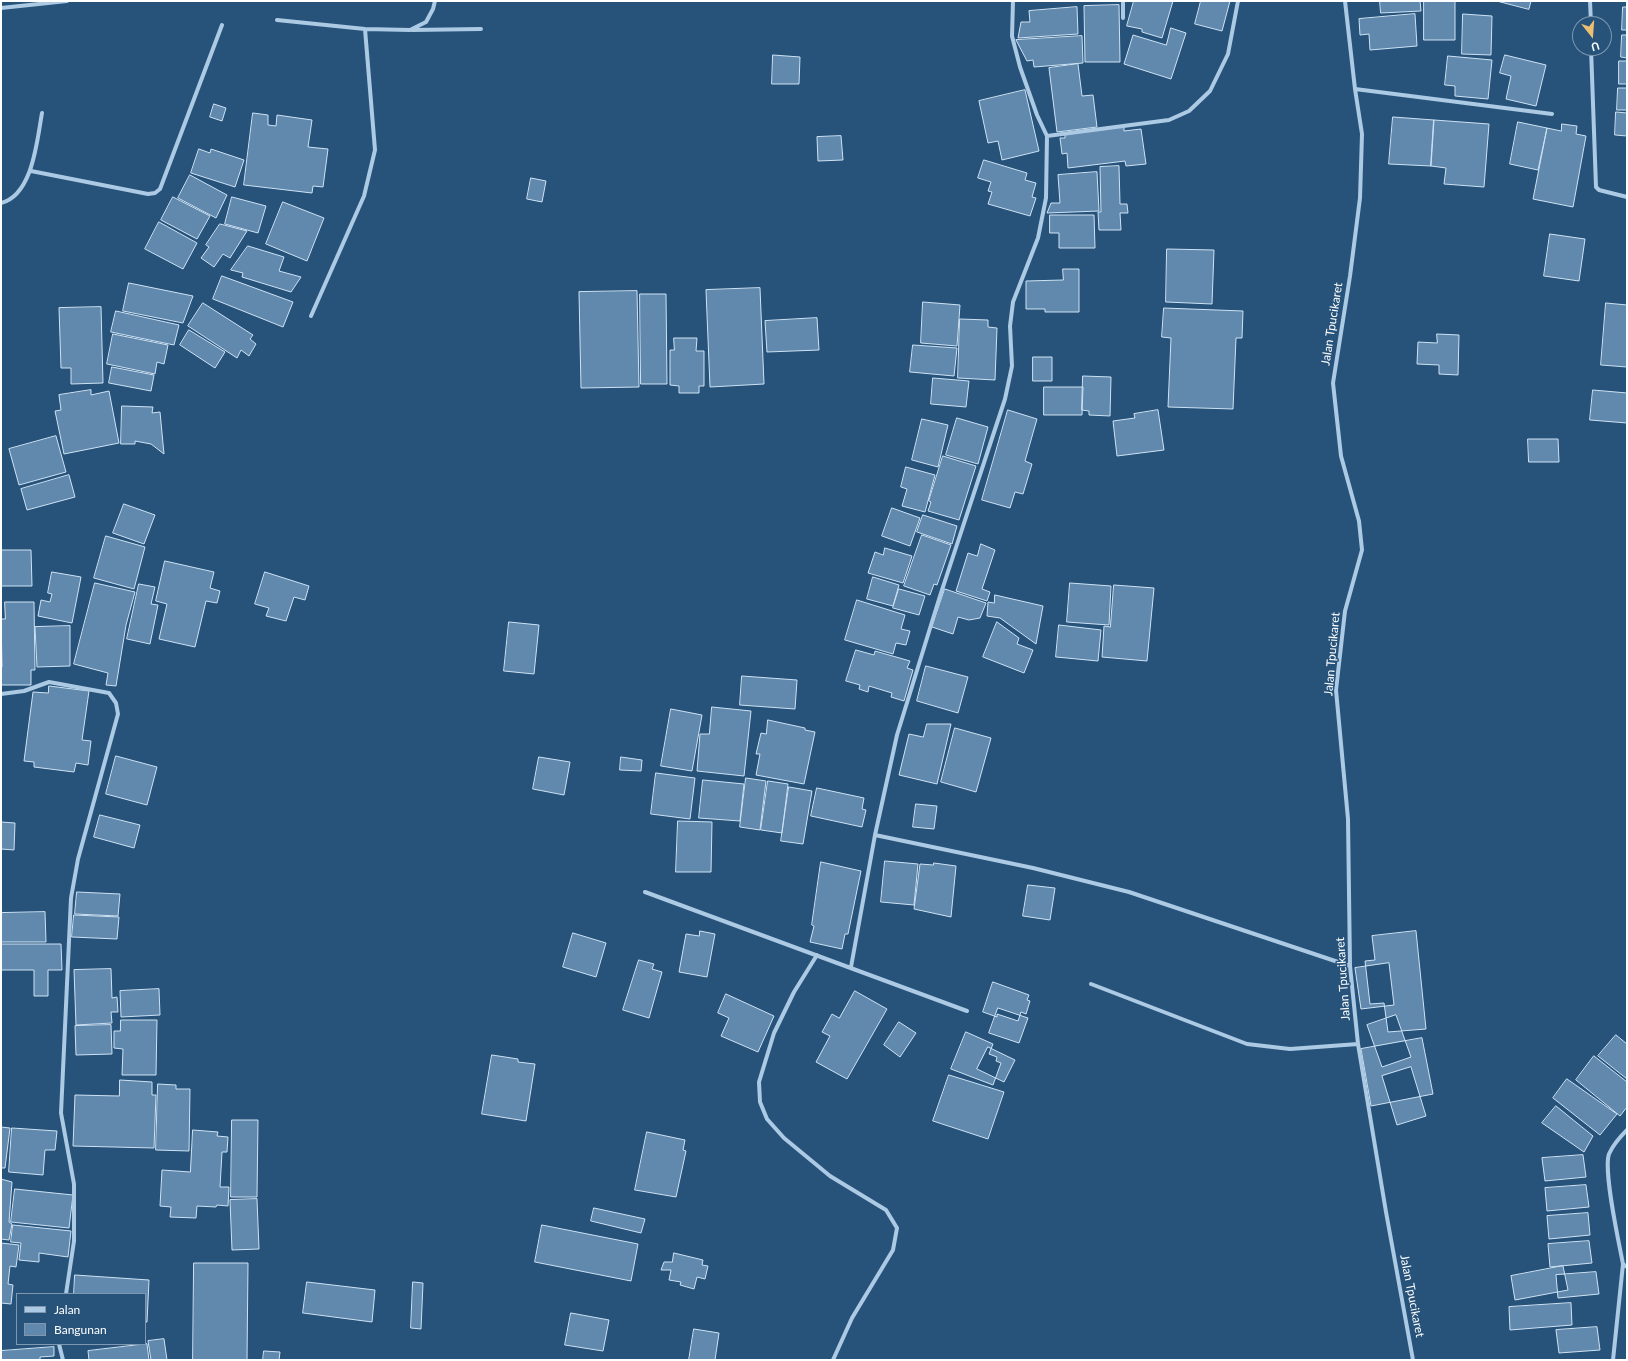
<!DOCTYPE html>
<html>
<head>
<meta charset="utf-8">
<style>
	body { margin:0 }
	#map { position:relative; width:1628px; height:1361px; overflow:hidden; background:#27537b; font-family:Lato,sans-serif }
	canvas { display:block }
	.frame { position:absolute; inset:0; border:2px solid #fff; pointer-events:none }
	.legend { position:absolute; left:16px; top:1293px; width:130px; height:52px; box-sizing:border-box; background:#27537b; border:1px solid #7d98b0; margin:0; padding:5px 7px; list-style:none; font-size:12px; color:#fff }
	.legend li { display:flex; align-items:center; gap:8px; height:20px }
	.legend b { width:20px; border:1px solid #7d98b0 }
	.north { position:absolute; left:1572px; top:16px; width:40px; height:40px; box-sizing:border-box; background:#27537b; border:1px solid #7d98b0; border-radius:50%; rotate:163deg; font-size:11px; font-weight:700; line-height:16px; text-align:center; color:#fff }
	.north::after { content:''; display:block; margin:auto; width:14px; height:18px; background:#ebbe72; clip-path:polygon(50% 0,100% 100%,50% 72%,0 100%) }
</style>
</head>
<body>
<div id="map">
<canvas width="1628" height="1361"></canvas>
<div class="frame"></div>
<ul class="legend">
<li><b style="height:5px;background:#accae4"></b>Jalan</li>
<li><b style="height:11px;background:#6089ad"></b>Bangunan</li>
</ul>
<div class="north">U</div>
</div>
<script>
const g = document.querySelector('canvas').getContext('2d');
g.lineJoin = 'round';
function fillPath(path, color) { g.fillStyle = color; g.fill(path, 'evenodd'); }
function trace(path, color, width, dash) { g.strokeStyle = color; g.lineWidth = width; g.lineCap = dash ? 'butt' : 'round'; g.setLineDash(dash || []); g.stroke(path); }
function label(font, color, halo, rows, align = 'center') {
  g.font = font + ' Lato,sans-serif'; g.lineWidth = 3; g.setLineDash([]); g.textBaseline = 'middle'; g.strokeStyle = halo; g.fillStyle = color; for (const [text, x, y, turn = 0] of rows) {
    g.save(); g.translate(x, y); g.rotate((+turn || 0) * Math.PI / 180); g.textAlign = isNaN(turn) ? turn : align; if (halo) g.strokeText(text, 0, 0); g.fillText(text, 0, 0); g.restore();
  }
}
const building = new Path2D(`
	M 1134,1 L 1173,1 L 1162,38 L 1142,32 L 1142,29 L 1127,26 Z
	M 1201,1 L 1230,1 L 1222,31 L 1195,24 Z
	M 1380,1 L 1420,1 L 1421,11 L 1381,13 Z
	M 1424,1 L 1455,1 L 1455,40 L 1424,40 Z
	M 1497,1 L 1531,1 L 1529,9 Z
	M 1119,5 L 1120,62 L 1085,62 L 1084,6 Z
	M 1077,7 L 1078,34 L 1018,38 L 1021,22 L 1030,22 L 1029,11 Z
	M 1623,7 L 1627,7 L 1627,30 L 1622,30 Z
	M 1415,14 L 1417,46 L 1370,50 L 1369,34 L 1360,35 L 1359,19 Z
	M 1463,14 L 1492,16 L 1491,55 L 1462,54 Z
	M 1171,28 L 1186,33 L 1171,79 L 1124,64 L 1133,35 L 1166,45 Z
	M 1622,35 L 1627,35 L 1627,58 L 1621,57 Z
	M 1082,36 L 1083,63 L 1034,67 L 1033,60 L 1027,61 L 1016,40 Z
	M 773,55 L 800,57 L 799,84 L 772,84 Z
	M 1505,55 L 1546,65 L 1536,106 L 1506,99 L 1511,76 L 1500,73 Z
	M 1448,56 L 1492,60 L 1488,99 L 1455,96 L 1455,86 L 1445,85 Z
	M 1619,61 L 1627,61 L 1627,84 L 1619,84 Z
	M 1078,64 L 1082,96 L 1093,95 L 1097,127 L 1057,132 L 1049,68 Z
	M 1618,88 L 1627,88 L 1627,110 L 1617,110 Z
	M 1025,90 L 1039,151 L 1002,160 L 998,141 L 988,143 L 979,101 Z
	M 214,104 L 226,108 L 222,121 L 210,117 Z
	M 1616,112 L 1627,113 L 1627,136 L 1615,135 Z
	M 253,113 L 268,115 L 268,125 L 276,126 L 277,115 L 312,120 L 308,147 L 328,149 L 323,187 L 313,186 L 312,193 L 244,185 Z
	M 1393,117 L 1434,120 L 1431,166 L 1389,164 Z
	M 1434,120 L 1489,124 L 1484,187 L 1444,184 L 1446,168 L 1431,166 Z
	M 1518,122 L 1547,128 L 1538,170 L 1510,164 Z
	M 1562,124 L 1577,126 L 1576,134 L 1586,136 L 1573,207 L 1533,199 L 1547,128 L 1561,131 Z
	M 1124,127 L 1124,131 L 1141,129 L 1146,164 L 1126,166 L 1125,161 L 1068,168 L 1067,153 L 1062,154 L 1060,138 L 1065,138 L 1065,134 Z
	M 841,136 L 843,160 L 818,161 L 817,137 Z
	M 199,149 L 210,153 L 211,149 L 244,160 L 235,187 L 191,173 Z
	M 984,160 L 1027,173 L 1025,180 L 1036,183 L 1032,197 L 1036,198 L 1030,216 L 988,204 L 992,192 L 988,191 L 991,182 L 978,178 Z
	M 1119,166 L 1120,204 L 1127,204 L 1128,213 L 1120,213 L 1121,230 L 1099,230 L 1098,212 L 1101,212 L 1100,167 Z
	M 1097,172 L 1099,211 L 1047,213 L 1051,203 L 1060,203 L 1058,175 Z
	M 190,175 L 227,195 L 216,218 L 178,198 Z
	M 531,178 L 546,181 L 542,202 L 527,199 Z
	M 173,197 L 210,216 L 197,239 L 161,220 Z
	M 232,197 L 266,206 L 258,233 L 225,224 Z
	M 283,202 L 324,218 L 307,261 L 266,244 Z
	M 1050,215 L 1094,215 L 1095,248 L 1059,248 L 1059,233 L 1050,233 Z
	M 159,222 L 197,243 L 183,269 L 145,249 Z
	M 220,224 L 247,231 L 230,258 L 223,254 L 214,267 L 201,258 L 209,247 L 206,245 Z
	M 1550,234 L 1585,239 L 1579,281 L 1544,276 Z
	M 248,246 L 284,257 L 279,271 L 301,277 L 291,292 L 242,277 L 243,273 L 231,270 Z
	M 1167,249 L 1214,250 L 1212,304 L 1166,302 Z
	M 1063,269 L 1079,269 L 1079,312 L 1045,312 L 1045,309 L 1026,309 L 1026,281 L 1063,280 Z
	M 222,276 L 293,302 L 283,327 L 213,299 Z
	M 129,283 L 193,296 L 183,323 L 123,311 Z
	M 760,288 L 764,384 L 710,387 L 706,290 Z
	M 637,291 L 639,387 L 581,388 L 579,292 Z
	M 640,294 L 666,294 L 667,384 L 641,384 Z
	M 923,302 L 960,305 L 957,346 L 921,343 Z
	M 203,303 L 253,335 L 250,339 L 256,344 L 249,356 L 241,350 L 237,358 L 188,326 Z
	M 1606,303 L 1627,305 L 1627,367 L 1601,365 Z
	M 101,307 L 103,383 L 71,384 L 71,368 L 61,368 L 59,308 Z
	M 1164,308 L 1243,311 L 1242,338 L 1236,338 L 1233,409 L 1168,407 L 1171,338 L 1162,337 Z
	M 116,311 L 179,325 L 174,345 L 111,332 Z
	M 817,318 L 819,350 L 767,352 L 765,321 Z
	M 960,319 L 988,320 L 988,327 L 997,328 L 995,380 L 958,378 Z
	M 189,330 L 225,352 L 215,368 L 180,345 Z
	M 113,334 L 168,345 L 164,364 L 157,362 L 155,374 L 107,364 Z
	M 1437,334 L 1459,335 L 1458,375 L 1439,374 L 1439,365 L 1417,364 L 1418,342 L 1437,343 Z
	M 674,338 L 697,338 L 696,351 L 704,351 L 704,386 L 699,386 L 699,393 L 679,393 L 679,386 L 670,385 L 670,350 L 674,350 Z
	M 913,345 L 957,348 L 954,376 L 910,372 Z
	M 1033,357 L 1052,357 L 1052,381 L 1033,381 Z
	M 112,367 L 154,375 L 151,391 L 109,383 Z
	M 1083,376 L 1111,377 L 1110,416 L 1089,415 L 1089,411 L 1082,410 Z
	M 933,378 L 969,381 L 966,407 L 931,404 Z
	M 1044,387 L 1083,387 L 1082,415 L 1044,415 Z
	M 91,390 L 91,395 L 109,391 L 119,443 L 64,454 L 55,411 L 61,410 L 59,395 Z
	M 1593,390 L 1627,393 L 1627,423 L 1590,420 Z
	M 122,406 L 153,407 L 152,413 L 160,412 L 164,454 L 151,444 L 135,441 L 135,444 L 121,444 Z
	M 1008,410 L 1037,419 L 1025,461 L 1032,464 L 1023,494 L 1015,492 L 1010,508 L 982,500 Z
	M 1158,410 L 1164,450 L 1117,456 L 1113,421 L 1135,418 L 1134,414 Z
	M 957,418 L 988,427 L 978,464 L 946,455 Z
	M 922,419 L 948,425 L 938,467 L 912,460 Z
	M 56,436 L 66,472 L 19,485 L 9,449 Z
	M 1528,439 L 1558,439 L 1559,462 L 1529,462 Z
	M 943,456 L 976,466 L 959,520 L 928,511 L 931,502 L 929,501 Z
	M 906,467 L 935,475 L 925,512 L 902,506 L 907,489 L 901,487 Z
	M 69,475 L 75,497 L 27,510 L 21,489 Z
	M 124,504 L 155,515 L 144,544 L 113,533 Z
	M 892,508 L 920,518 L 910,546 L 882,536 Z
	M 923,515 L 957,526 L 952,544 L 917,532 Z
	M 922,535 L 951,545 L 937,585 L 934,584 L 930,595 L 904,586 Z
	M 106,536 L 145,547 L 134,589 L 94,578 Z
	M 981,544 L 995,550 L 982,589 L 990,592 L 987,601 L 956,591 L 968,553 L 977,556 Z
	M 885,548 L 912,556 L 903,583 L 868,573 L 875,552 L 883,555 Z
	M 1,550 L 31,550 L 32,586 L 1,586 Z
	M 165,561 L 214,572 L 210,588 L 220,591 L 217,603 L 206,601 L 195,647 L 159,639 L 167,604 L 156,601 Z
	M 52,572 L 81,577 L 72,623 L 38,616 L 41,600 L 50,602 L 52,594 L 48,593 Z
	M 265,572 L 309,586 L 305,600 L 294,597 L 286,621 L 266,616 L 269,608 L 255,604 Z
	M 873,577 L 899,585 L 893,606 L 867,599 Z
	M 95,583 L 135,592 L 126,625 L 116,686 L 106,685 L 108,673 L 74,664 Z
	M 1070,583 L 1111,586 L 1109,625 L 1067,622 Z
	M 139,584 L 155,587 L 151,604 L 158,605 L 150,644 L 127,639 Z
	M 1114,585 L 1154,588 L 1147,661 L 1102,657 L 1104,626 L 1110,627 Z
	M 899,589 L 925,596 L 919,615 L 893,608 Z
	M 945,589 L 986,603 L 980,618 L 969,620 L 958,617 L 953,634 L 932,627 Z
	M 995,595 L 1043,606 L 1036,644 L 1000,618 L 987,616 L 988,602 L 994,603 Z
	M 857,600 L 905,615 L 901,629 L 910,631 L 906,645 L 896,643 L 893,654 L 845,640 Z
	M 5,602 L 34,602 L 35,670 L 31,670 L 31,685 L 1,685 L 1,667 L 2,667 L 1,619 L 5,619 Z
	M 509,622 L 539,625 L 534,674 L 504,671 Z
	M 997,622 L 1019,638 L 1017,644 L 1033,650 L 1024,673 L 983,657 Z
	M 1059,625 L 1101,630 L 1098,661 L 1056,657 Z
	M 70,626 L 70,666 L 37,667 L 35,627 Z
	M 856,650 L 874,655 L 875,651 L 910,661 L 907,668 L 913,670 L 904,701 L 891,697 L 892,693 L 869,686 L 868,692 L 859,689 L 860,685 L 846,681 Z
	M 926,666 L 968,677 L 958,713 L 917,701 Z
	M 742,676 L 797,680 L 795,709 L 740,705 Z
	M 49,686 L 89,691 L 82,740 L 91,741 L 88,765 L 76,763 L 74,772 L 34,767 L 34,762 L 24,761 L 33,692 L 48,693 Z
	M 712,707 L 751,711 L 744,776 L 697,771 L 700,734 L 709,734 Z
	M 671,709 L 702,715 L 692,771 L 661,766 Z
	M 768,720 L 805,728 L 805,730 L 815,732 L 804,784 L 756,775 L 760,754 L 756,754 L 761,733 L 766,734 Z
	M 927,724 L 951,724 L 937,784 L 899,775 L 909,734 L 923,737 Z
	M 955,728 L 991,738 L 976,792 L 941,782 Z
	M 116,756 L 157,767 L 147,805 L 106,794 Z
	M 539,757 L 570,762 L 564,795 L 533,789 Z
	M 621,757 L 642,760 L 641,771 L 620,770 Z
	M 656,773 L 695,778 L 690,819 L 651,814 Z
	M 746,778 L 766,781 L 760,830 L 740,827 Z
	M 703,780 L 744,784 L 740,821 L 699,818 Z
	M 768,781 L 788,784 L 782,833 L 761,830 Z
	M 789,787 L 812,791 L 803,844 L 781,841 Z
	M 817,788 L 864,798 L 862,809 L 866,810 L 862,827 L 811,816 Z
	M 916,804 L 937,806 L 934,829 L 913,827 Z
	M 100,815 L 140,825 L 134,848 L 94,837 Z
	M 678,821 L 712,822 L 711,872 L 676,872 Z
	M 1,822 L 15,823 L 14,850 L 1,849 Z
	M 885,861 L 918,864 L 914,905 L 881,902 Z
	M 821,862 L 861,871 L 848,934 L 845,934 L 842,949 L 810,942 L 814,926 L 812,925 Z
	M 934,863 L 956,866 L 951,917 L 914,909 L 920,864 L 933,865 Z
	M 1028,885 L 1055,888 L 1050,920 L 1023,916 Z
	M 77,892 L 120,894 L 118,916 L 75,914 Z
	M 45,912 L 46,942 L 1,942 L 1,913 Z
	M 74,915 L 119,917 L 117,939 L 72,937 Z
	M 700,931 L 715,934 L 707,977 L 679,972 L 686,934 L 699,936 Z
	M 1416,931 L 1426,1029 L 1388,1032 L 1384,1003 L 1370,1004 L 1365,961 L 1375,960 L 1372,936 Z
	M 573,933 L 606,943 L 596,977 L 563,967 Z
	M 1,944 L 61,944 L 62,970 L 48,970 L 48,996 L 34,996 L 34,970 L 1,970 Z
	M 639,960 L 654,964 L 652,969 L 662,972 L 649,1018 L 623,1010 Z
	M 1389,963 L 1394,1005 L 1361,1009 L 1355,968 Z
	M 111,969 L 112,998 L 117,997 L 118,1012 L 111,1012 L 112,1023 L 76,1025 L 74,970 Z
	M 993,982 L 1029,995 L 1027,1000 L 1030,1001 L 1026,1014 L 1021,1012 L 1018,1021 L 997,1014 L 997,1017 L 983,1012 Z
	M 159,989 L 160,1015 L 121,1017 L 120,991 Z
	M 855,991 L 887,1009 L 847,1079 L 816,1062 L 830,1036 L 822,1032 L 832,1014 L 839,1018 Z
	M 726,994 L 774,1016 L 758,1052 L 721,1036 L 729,1018 L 718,1013 Z
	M 998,1008 L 1028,1018 L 1019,1043 L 989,1033 Z
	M 1396,1015 L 1411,1057 L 1382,1067 L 1367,1025 Z
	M 121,1020 L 157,1020 L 156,1075 L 122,1075 L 123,1049 L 114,1048 L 114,1031 L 120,1031 Z
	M 899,1022 L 916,1033 L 900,1057 L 884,1045 Z
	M 111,1025 L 112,1054 L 76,1055 L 75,1026 Z
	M 966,1032 L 993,1044 L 989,1054 L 997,1057 L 996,1061 L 1001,1063 L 993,1085 L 951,1069 Z
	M 1616,1035 L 1627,1044 L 1627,1079 L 1598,1056 Z
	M 1422,1038 L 1433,1094 L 1371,1106 L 1361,1049 Z
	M 988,1047 L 1015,1060 L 1004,1082 L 977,1069 Z
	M 492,1055 L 518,1059 L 518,1062 L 535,1064 L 526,1121 L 482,1114 Z
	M 1594,1056 L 1627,1082 L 1627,1107 L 1620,1116 L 1576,1080 Z
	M 1411,1067 L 1426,1116 L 1397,1125 L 1382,1076 Z
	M 949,1075 L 1004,1092 L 988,1139 L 933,1121 Z
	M 1567,1079 L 1617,1114 L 1600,1135 L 1553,1098 Z
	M 120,1080 L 152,1082 L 152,1095 L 156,1095 L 154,1148 L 73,1146 L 75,1095 L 119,1096 Z
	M 158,1084 L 176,1085 L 176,1089 L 190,1089 L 189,1151 L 156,1150 Z
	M 1556,1106 L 1593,1136 L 1584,1152 L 1542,1123 Z
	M 232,1120 L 258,1120 L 257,1197 L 231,1197 Z
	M 1,1127 L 10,1128 L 5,1168 L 1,1168 Z
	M 12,1128 L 57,1131 L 55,1150 L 45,1150 L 43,1175 L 9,1172 Z
	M 193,1130 L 218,1132 L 217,1136 L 228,1137 L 227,1152 L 222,1152 L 220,1187 L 229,1187 L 228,1206 L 217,1205 L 216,1207 L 197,1206 L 196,1218 L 170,1217 L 171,1207 L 160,1206 L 162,1170 L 190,1172 Z
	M 647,1132 L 685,1140 L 683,1150 L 686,1151 L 676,1197 L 635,1190 Z
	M 1583,1155 L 1586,1177 L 1545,1181 L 1542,1158 Z
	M 1,1179 L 12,1182 L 9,1222 L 12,1224 L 9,1240 L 1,1239 Z
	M 1586,1185 L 1589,1207 L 1547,1211 L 1545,1188 Z
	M 15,1189 L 73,1195 L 69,1228 L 11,1222 Z
	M 257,1199 L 259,1249 L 232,1250 L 230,1200 Z
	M 594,1208 L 645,1219 L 641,1233 L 591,1221 Z
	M 1588,1213 L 1590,1235 L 1549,1239 L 1547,1216 Z
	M 13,1225 L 71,1231 L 68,1257 L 39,1253 L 39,1262 L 19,1260 L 21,1243 L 11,1242 Z
	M 542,1225 L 638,1244 L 631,1281 L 535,1262 Z
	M 1589,1241 L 1592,1263 L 1550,1267 L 1548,1244 Z
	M 1,1243 L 19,1245 L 16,1267 L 10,1266 L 8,1284 L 13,1285 L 11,1304 L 1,1303 Z
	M 674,1253 L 703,1260 L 702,1265 L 708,1266 L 705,1279 L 697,1277 L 694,1289 L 680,1285 L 681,1282 L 669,1280 L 671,1270 L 661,1270 L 664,1262 L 672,1262 Z
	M 194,1263 L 248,1263 L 247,1360 L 193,1360 Z
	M 1563,1266 L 1568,1290 L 1515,1300 L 1511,1276 Z
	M 1596,1272 L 1599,1294 L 1558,1298 L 1556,1275 Z
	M 75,1275 L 149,1280 L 147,1322 L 145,1322 L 145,1294 L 74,1294 Z
	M 307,1282 L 375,1290 L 372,1322 L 303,1313 Z
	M 413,1282 L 423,1283 L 421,1329 L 411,1328 Z
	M 1571,1303 L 1572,1325 L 1510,1330 L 1509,1307 Z
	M 571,1313 L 609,1320 L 603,1351 L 565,1345 Z
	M 1597,1327 L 1600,1350 L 1559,1353 L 1556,1330 Z
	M 694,1329 L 719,1333 L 715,1360 L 689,1360 Z
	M 164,1339 L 167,1360 L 151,1360 L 148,1341 Z
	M 147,1344 L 149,1360 L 89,1360 L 88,1351 Z
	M 54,1347 L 54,1356 L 40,1357 L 40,1360 L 1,1360 L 1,1351 Z
	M 264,1351 L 280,1352 L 279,1360 L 263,1360 Z`);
const minor = new Path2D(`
	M 1123,1 L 1123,18
	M 1345,1 L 1355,89 L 1362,134 L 1360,198 L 1350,276 L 1333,383 L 1341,456 L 1359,521 L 1362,550 L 1345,611 L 1336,690 L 1348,819 L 1350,966 L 1358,1044 L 1386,1212 L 1413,1360
	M 1590,1 L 1591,24
	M 1,8 L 67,1
	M 277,20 L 365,29 L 410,30 L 426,22 L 433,9 L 435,1
	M 412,30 L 481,29
	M 1591,48 L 1596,187 L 1599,190 L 1627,197
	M 1355,89 L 1552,114
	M 1047,136 L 1169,120 L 1189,111 L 1210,91 L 1228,54 L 1238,1
	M 31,171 L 148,194 L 155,193 L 160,189 L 222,25
	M 1,203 C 33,195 37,140 42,113
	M 311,316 L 364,196 L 375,150 L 365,29
	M 1,694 L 24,691 L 49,682 L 109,693 L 116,703 L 118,714 L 78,859 L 71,898 L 61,1113 L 74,1184 L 74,1241 L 66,1294
	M 875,835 L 1033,868 L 1129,892 L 1350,966
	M 645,892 L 967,1011
	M 817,955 L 794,992 L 774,1033 L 759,1082 L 760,1102 L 767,1119 L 784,1138 L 830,1176 L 886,1210 L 897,1228 L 893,1250 L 852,1318 L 833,1360
	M 851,967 L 875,835 L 897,735 L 940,596 L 1005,399 L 1012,366 L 1010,326 L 1013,302 L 1038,238 L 1046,198 L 1047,136 L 1037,115 L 1020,67 L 1012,36 L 1013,1
	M 1091,984 L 1247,1044 L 1290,1049 L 1358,1044
	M 1627,1130 C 1620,1137 1613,1145 1609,1154 C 1603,1171 1619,1243 1623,1264 L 1627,1267
	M 59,1344 L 63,1360
	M 1613,1360 L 1623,1264`);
const streetNames = [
	["Jalan Tpucikaret",1332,324,-81],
	["Jalan Tpucikaret",1332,654,-85],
	["Jalan Tpucikaret",1343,979,-94],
	["Jalan Tpucikaret",1412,1296,79]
];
fillPath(building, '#6089ad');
trace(building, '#cee2f3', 1);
trace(minor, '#accae4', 4);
label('12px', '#fff', '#27537b', streetNames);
</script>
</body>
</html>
